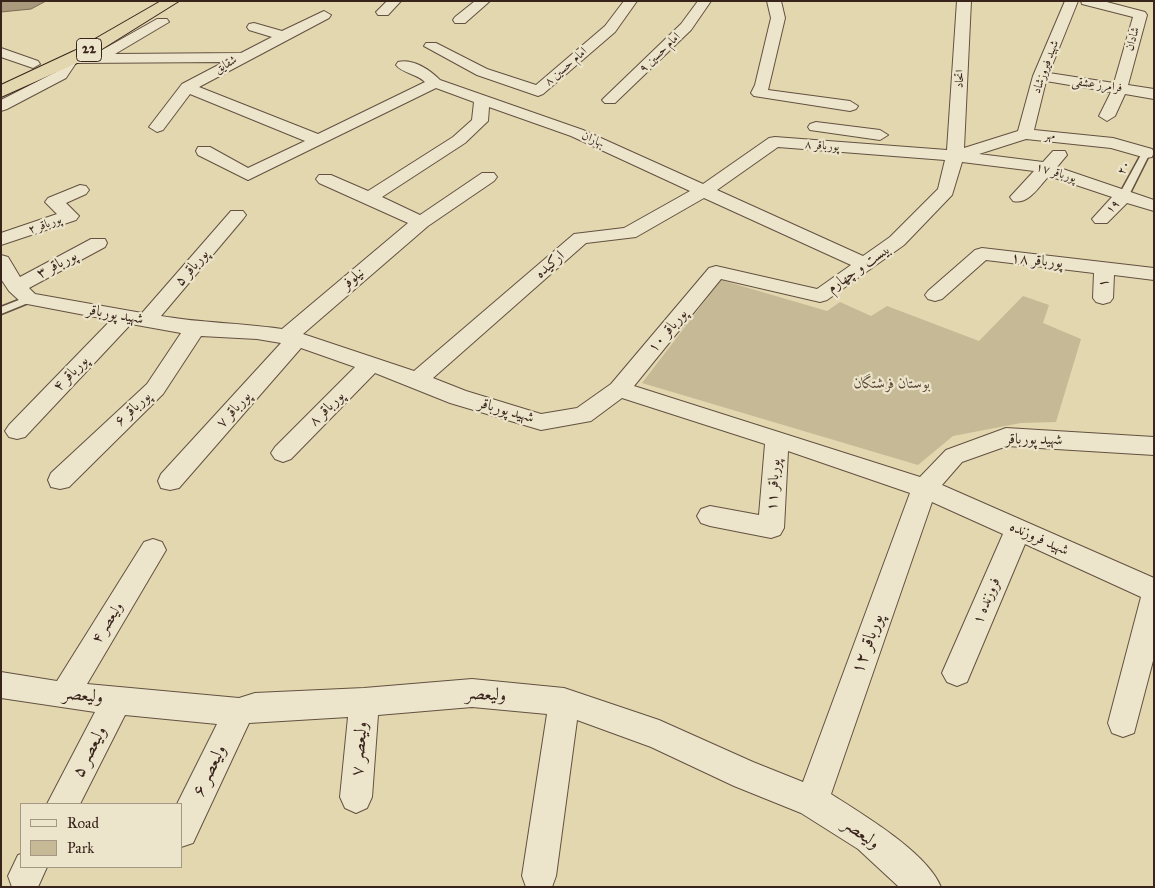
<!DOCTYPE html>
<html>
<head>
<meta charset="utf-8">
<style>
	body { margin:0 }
	#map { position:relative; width:1155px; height:888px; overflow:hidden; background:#e2d7af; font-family:"IM FELL Great Primer",serif }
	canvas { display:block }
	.frame { position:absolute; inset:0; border:2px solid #39241c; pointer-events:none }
	.legend { position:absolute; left:20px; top:803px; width:162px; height:65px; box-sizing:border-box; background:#ece5cb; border:1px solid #a49885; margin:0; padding:6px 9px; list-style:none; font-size:15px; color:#39241c }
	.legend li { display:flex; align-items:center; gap:10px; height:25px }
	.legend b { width:25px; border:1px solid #a49885 }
</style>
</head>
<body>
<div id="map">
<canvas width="1155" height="888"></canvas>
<div class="frame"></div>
<ul class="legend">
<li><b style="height:6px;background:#ece5cb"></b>Road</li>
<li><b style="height:14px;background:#c5b996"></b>Park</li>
</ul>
</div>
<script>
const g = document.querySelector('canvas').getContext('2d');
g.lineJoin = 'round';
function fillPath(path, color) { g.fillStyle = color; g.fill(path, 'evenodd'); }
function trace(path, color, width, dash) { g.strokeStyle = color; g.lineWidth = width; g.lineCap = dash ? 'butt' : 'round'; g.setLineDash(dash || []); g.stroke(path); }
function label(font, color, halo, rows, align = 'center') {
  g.font = font + ' "IM FELL Great Primer",Amiri,serif'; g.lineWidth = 4.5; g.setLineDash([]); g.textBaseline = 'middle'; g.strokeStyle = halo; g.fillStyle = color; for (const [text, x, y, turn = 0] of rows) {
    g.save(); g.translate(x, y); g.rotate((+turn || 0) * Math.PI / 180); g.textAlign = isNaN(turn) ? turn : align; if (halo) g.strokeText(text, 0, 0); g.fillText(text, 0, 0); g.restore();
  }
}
const green = new Path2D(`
	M 721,280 L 827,311 L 840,302 L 871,316 L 887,306 L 979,341 L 1023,296 L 1049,305 L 1043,323 L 1081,339 L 1056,422 L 1021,423 L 953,436 L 918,465 L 642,383 Z`);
const water = new Path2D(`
	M 1,1 L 46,1 L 31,9 L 1,12 Z`);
const lane = new Path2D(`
	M 1146,150 L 1150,153 L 1129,195 L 1127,197 L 1121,197 L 1119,195 L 1142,153 Z
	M 29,296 L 34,299 L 33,301 L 1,314 L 1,307 Z`);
const street = new Path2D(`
	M 387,1 L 401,1 L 388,15 L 378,15 L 376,12 Z
	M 475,1 L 490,1 L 465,23 L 455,23 L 453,20 L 455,17 Z
	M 624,1 L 637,1 L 615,32 L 543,94 L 538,96 L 477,75 L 424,46 L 426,43 L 436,43 L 487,69 L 536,85 L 605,26 Z
	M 698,1 L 711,1 L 691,30 L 615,103 L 605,103 L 602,100 L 605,97 L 681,24 Z
	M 767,1 L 781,1 L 785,18 L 768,90 L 850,101 L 858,106 L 856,109 L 850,111 L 754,96 L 751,93 L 755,85 L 771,18 Z
	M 957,1 L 971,1 L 964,148 L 1018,131 L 1033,76 L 1065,1 L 1078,1 L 1049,73 L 1114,83 L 1133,17 L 1082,4 L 1081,1 L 1103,1 L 1145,12 L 1147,15 L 1128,85 L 1154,89 L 1154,99 L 1125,94 L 1115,116 L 1107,121 L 1099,116 L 1111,92 L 1046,81 L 1034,130 L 1113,138 L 1152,149 L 1154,152 L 1152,157 L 1146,158 L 1111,148 L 1026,139 L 979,154 L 1043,162 L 1053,151 L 1065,151 L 1067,155 L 1057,167 L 1154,200 L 1154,211 L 1127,203 L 1107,223 L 1095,223 L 1092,219 L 1112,197 L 1049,176 C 1039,186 1029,205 1013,201 L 1010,197 L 1034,171 L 962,162 L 952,195 L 904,245 L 827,300 L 820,302 L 721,279 L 634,386 L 920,477 L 946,450 L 1006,428 L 1154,437 L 1154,455 L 1007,446 L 962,462 L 942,485 L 1154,578 L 1154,657 L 1134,733 L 1123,737 L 1112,733 L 1108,723 L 1141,597 L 1025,544 L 967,682 L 957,686 L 947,682 L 942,673 L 1003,534 L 932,502 L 831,794 C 862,814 927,852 941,887 L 899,887 L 858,849 L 801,813 L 734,786 L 651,747 L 577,720 L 556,876 L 552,887 L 526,887 L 522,876 L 547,714 L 472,707 L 378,715 L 372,797 L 367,808 L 356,813 L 345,808 L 340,797 L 348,717 L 249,723 L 193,843 L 181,847 L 181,804 L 177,804 L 217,724 L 125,715 L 80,804 L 47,804 L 95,712 L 1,698 L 1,672 L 57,681 L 144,542 L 153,539 L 162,542 L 166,550 L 87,684 L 239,698 L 255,693 L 364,688 L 472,679 L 564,688 L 659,720 L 753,762 L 803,782 L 910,493 L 788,451 L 784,528 L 780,535 L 771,538 L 710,526 L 701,523 L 697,516 L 701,509 L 710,506 L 759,515 L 765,444 L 622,398 L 591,421 L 541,430 L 450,403 L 375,373 L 291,459 L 283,462 L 275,459 L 271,453 L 275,447 L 355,367 L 301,348 L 179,488 L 170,490 L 161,488 L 158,481 L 161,474 L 281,343 L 257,339 L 201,336 L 163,394 L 69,487 L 60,489 L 51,487 L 48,480 L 51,473 L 147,384 L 181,333 L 131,324 L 25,437 L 17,439 L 9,437 L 5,431 L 9,425 L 111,320 L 22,303 L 9,291 L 1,279 L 1,255 L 8,257 L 20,277 L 91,239 L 105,239 L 107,243 L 105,247 L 29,288 L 35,294 L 142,313 L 231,211 L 243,211 L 246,215 L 243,219 L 161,316 C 201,323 242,323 282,329 L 408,223 L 319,183 L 316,179 L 319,175 L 331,175 L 368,191 L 453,137 L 472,120 L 474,102 L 436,88 L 248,180 L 198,155 L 196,151 L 198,147 L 210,147 L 248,168 L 305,141 L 190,94 L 163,130 L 157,132 L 149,127 L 182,84 L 224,62 L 76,63 L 66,78 L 7,109 L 1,111 L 1,100 L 56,72 L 67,56 L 95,54 L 157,19 L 167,19 L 169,22 L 115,54 L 241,53 L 272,37 L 249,30 L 247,27 L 249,24 L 254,23 L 282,31 L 324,11 L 331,15 L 329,18 L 199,87 L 318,134 L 425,82 C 417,74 402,73 396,65 L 398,62 C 413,58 430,70 440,80 L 583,130 L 703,184 L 769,138 L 775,137 L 947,150 ZM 489,107 L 571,136 L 690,191 L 624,228 L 574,234 L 414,371 L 303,334 L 428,226 L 494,181 L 497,177 L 494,173 L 482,173 L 420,215 L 382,197 L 465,143 L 488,121 ZM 778,147 L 945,160 L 938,189 L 890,237 L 863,256 L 717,190 ZM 704,198 L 851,265 L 817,289 L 716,266 L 709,268 L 611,384 L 577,408 L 541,414 L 466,391 L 433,378 L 586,243 L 636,237 Z
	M 1,48 L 38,61 L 40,64 L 33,68 L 1,57 Z
	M 816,122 L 880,130 L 888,135 L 880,140 L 810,130 L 808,127 L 810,124 Z
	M 80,185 L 86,186 L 89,190 L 86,194 L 66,203 L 79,216 L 76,220 L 1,245 L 1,233 L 57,214 L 45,202 L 48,198 Z
	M 982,248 L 1154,268 L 1154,280 L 1114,275 L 1113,298 L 1110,302 L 1103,304 L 1096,302 L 1093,298 L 1094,273 L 986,260 L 942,299 L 935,301 L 928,299 L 925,295 L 928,291 L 975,250 Z
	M 21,854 L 21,867 L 47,867 L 38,887 L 12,887 L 8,876 L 18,855 Z`);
const highway = new Path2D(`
	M 161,1 L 179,1 L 86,59 L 1,97 L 1,85 L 74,51 Z`);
const farStreetnames = [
	["شادان",1133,39,-74],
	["امام حسین ۹",660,53,-44],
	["شقایق",226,65,-30],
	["امام حسین ۸",566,67,-41],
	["شهید فیروزشاد",1046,67,-70],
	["اتحاد",960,79,-87],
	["فرامرز عشقی",1097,85,8],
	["مهر",1050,136,6],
	["بهاران",593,140,24],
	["پورباقر ۸",822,146,4],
	["۲۰",1124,168,-63],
	["پورباقر ۱۷",1056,173,17],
	["۱۹",1113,207,-45],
	["پورباقر ۲",45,225,-19]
];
const shields = [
	[89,50,25]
];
const shieldNames = [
	["22",89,50]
];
const streetNames = [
	["پورباقر ۱۸",1037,261,6],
	["پورباقر ۳",57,265,-28],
	["ارکیده",550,265,-41],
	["پورباقر ۵",192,268,-49],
	["بیست و چهارم",859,269,-35],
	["نیلوفر",353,279,-40],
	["۱",1104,283,-89],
	["شهید پورباقر",115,315,10],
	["پورباقر ۱۰",668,331,-50],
	["پورباقر ۴",71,374,-46],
	["پورباقر ۶",133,409,-43],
	["پورباقر ۸",327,409,-45],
	["پورباقر ۷",234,410,-48],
	["شهید پورباقر",506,411,16],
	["شهید پورباقر",1034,440,1],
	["پورباقر ۱۱",774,485,-86],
	["شهید فروزنده",1039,539,24],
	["فروزنده ۱",987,601,-67],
	["ولیعصر ۴",108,623,-58]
];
const parkNames = [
	["بوستان فرشتگان",892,384]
];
const nearStreetnames = [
	["پورباقر ۱۲",868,644,-70],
	["ولیعصر",486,695,3],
	["ولیعصر",83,696,6],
	["ولیعصر ۷",360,749,-85],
	["ولیعصر ۵",90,752,-63],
	["ولیعصر ۶",210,771,-64],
	["ولیعصر",861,834,36]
];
fillPath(green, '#c5b996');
fillPath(water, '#a99a7d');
trace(water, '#7c6b56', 1);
trace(lane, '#635141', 3);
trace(street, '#635141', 2);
trace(highway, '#39241c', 2);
fillPath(lane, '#ece5cb');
fillPath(street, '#ece5cb');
fillPath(highway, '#e2d7af');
label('12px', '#39241c', '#ece5cb', farStreetnames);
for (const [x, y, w] of shields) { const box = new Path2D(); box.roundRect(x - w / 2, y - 11.5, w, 23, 4); g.fillStyle = '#ece5cb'; g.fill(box); trace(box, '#39241c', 1); }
label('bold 14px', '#39241c', null, shieldNames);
label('15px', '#39241c', '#ece5cb', streetNames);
label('italic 15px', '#5c493a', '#ece5cb', parkNames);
label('18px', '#39241c', '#ece5cb', nearStreetnames);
</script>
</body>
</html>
